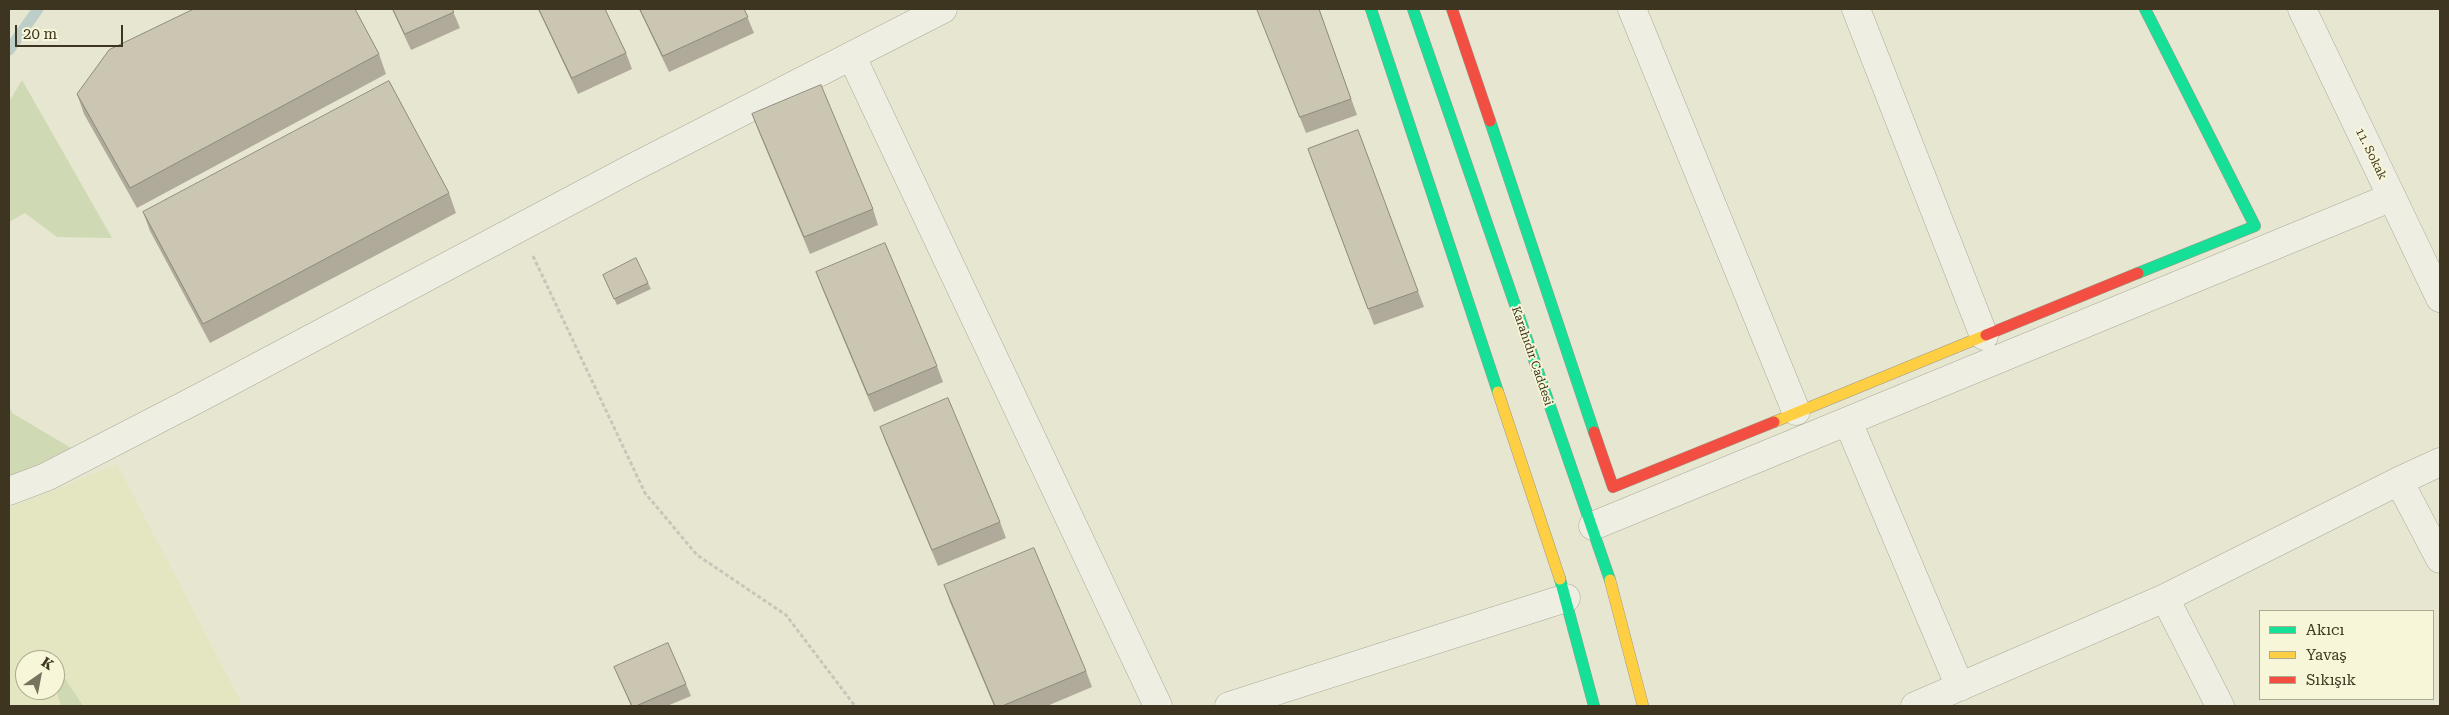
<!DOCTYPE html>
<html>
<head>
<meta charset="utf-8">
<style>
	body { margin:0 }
	#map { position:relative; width:2449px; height:715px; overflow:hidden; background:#e7e6d1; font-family:"Roboto Serif",serif }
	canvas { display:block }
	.frame { position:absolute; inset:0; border:10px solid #3d3520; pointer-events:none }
	.legend { position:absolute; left:2259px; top:610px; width:175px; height:90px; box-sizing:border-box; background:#f7f6d8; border:1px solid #ada98e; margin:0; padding:6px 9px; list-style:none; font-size:15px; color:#3d3520 }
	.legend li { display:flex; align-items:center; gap:10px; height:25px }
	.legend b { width:25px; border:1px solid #ada98e }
	.north { position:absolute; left:15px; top:650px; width:50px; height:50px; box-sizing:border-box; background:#f7f6d8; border:1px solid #ada98e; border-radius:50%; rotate:33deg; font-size:14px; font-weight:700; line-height:20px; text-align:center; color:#3d3520 }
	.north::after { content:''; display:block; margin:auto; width:18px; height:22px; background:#78735e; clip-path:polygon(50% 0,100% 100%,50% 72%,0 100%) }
	.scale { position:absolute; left:15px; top:25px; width:108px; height:22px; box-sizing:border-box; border:2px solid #3d3520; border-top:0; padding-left:6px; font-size:15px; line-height:18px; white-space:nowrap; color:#3d3520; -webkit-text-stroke:4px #f7f6d8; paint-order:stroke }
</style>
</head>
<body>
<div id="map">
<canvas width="2449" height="715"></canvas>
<div class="frame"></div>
<ul class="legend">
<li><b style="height:6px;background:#16e098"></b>Akıcı</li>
<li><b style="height:6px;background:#ffcf43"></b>Yavaş</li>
<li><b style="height:6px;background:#f24e42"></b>Sıkışık</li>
</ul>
<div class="north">K</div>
<div class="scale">20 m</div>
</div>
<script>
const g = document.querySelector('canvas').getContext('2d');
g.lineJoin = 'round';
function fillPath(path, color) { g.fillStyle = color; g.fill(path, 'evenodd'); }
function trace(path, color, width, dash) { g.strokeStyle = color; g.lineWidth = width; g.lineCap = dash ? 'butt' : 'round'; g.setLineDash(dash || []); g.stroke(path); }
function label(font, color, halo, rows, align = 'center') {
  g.font = font + ' "Roboto Serif",serif'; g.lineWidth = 4; g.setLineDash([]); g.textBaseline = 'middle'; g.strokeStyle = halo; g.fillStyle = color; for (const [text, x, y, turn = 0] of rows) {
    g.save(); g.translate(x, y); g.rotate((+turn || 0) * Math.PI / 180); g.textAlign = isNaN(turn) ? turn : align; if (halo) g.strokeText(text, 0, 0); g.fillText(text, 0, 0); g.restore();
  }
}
const farmland = new Path2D(`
	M 117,464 L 243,706 L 9,706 L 9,508 ZM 25,660 L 55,660 L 55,690 L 25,690 Z`);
const green = new Path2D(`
	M 22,80 L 112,238 L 57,237 L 25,213 L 9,222 L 9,102 Z
	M 9,406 L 12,413 L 71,448 L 9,480 Z
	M 55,663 L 83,706 L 61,706 L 55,686 Z`);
const stream = new Path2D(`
	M 9,50 L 38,9`);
const path = new Path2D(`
	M 533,256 L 645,493 L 697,555 L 786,615 L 855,706`);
const street = new Path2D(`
	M 1632,9 L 1796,411
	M 1856,9 L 1984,336
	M 2302,9 L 2440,298
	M 852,57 L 1158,706
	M 1848,422 L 1960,687
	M 2399,481 L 2440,559
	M 9,491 L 46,477 L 203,396 L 632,168 L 943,9
	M 1593,526 L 2392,197
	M 1229,706 L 1566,598
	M 1915,706 L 2165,598
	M 2220,706 L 2165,598 L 2399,481 L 2440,462`);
const fast = new Path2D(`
	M 1371,9 L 1498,392
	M 1413,9 L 1610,580
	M 1490,121 L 1594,432
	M 2138,273 L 2255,226 L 2145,9
	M 1560,579 L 1594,706`);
const slow = new Path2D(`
	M 1498,392 L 1560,579
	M 1774,422 L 1986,335
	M 1610,580 L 1643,706`);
const jam = new Path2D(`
	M 1452,9 L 1490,121
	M 1986,335 L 2138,273
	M 1594,432 L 1613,487 L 1774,422`);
const wall = new Path2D(`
	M 392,9 L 452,9 L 460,28 L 411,50 Z
	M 538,9 L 605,9 L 626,53 L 632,69 L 578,94 Z
	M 639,9 L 744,9 L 754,33 L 669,72 Z
	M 1257,9 L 1319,9 L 1357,115 L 1306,133 Z
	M 379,54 L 386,74 L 137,208 L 84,114 L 77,94 Z
	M 752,114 L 873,209 L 878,225 L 810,254 L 758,130 Z
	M 1358,130 L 1424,307 L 1374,325 L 1308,149 Z
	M 449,193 L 456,213 L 210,343 L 150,231 L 143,212 Z
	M 816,272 L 937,366 L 943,382 L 874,412 L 822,288 Z
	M 603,275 L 648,283 L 651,289 L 617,305 Z
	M 880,427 L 1000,522 L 1006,538 L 938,566 L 886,443 Z
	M 944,585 L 1086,671 L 1092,687 L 1047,706 L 994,706 L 950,602 Z
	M 614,667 L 686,684 L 691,696 L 667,706 L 631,706 Z`);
const building = new Path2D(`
	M 194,9 L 355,9 L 379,54 L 130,188 L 77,94 L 109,50 Z
	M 393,9 L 452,9 L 454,12 L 405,34 Z
	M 539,9 L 605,9 L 626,53 L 572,78 Z
	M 640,9 L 744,9 L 748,17 L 663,56 Z
	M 1257,9 L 1319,9 L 1351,99 L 1300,117 Z
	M 389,81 L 449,193 L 203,324 L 143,212 Z
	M 821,85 L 873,209 L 804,237 L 752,114 Z
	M 1358,130 L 1418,291 L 1368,309 L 1308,149 Z
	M 885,243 L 937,366 L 868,395 L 816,272 Z
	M 636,258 L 648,283 L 614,299 L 603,275 Z
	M 948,398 L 1000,522 L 932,550 L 880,427 Z
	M 1034,548 L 1086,671 L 1002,706 L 995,706 L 944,585 Z
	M 668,643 L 686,684 L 636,706 L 632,706 L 614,667 Z`);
const streetNames = [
	["11. Sokak",2371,154,64],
	["Karahıdır Caddesi",1532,356,71]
];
fillPath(farmland, '#e4e6c2');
fillPath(green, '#cfd9b3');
trace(stream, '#bccec7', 11);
trace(street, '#adaa99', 29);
trace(fast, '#9c9a8a', 12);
trace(slow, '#9c9a8a', 12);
trace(jam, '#9c9a8a', 12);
trace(path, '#c8c6b9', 3, [4, 2.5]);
trace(street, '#efeee3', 28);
trace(fast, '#16e098', 11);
trace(slow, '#ffcf43', 11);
trace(jam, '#f24e42', 11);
fillPath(wall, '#afaa99');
fillPath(building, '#cbc6b2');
trace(building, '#8e8b7d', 1);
label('12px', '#3d3520', '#f7f6d8', streetNames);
</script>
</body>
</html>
